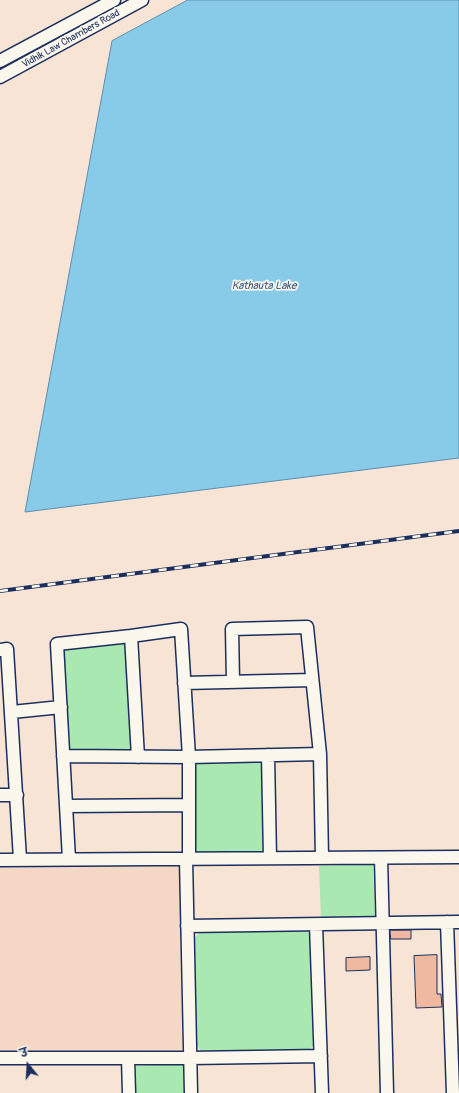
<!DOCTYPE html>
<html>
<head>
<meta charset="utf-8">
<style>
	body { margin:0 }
	#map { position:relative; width:459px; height:1093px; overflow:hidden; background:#f7e4d5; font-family:Pangolin,"Playpen Sans Deva",sans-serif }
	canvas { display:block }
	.north { position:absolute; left:8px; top:1045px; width:40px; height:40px; -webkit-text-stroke:3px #fbf7ec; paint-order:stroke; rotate:342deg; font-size:11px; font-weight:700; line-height:16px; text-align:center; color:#1b2f5e }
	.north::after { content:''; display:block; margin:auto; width:14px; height:18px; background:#1b2f5e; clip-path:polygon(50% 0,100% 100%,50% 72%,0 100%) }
</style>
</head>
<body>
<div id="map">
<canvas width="459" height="1093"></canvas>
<div class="north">उ</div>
</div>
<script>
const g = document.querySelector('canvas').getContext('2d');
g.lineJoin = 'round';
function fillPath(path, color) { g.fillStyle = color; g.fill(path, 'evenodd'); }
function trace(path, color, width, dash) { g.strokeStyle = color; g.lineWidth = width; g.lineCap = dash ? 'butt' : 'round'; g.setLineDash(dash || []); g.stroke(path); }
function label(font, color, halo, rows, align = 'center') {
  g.font = font + ' Pangolin,sans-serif'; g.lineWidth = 3.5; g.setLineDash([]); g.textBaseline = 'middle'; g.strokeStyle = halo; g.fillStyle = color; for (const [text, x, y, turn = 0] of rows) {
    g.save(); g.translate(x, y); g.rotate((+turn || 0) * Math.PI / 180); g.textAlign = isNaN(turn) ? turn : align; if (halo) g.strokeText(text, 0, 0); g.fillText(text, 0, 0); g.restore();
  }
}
const built = new Path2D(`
	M 179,866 L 182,1050 L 0,1054 L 0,868 Z`);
const green = new Path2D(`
	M 127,642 L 134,752 L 69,751 L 63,650 Z
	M 264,760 L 265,853 L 194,854 L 193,761 Z
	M 373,864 L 375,917 L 321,919 L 319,866 Z
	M 305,929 L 311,937 L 315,1044 L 308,1051 L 203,1053 L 196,1045 L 194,938 L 201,932 Z
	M 185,1064 L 186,1093 L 135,1093 L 134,1066 Z`);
const water = new Path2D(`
	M 188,0 L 459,0 L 459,458 L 25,512 L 112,41 Z`);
const building = new Path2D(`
	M 390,930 L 411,930 L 411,939 L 391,939 Z
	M 437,955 L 437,994 L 441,994 L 442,1007 L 416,1008 L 414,956 Z
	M 370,957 L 370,970 L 346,971 L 346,958 Z`);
const minor = new Path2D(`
	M 0,61 L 114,0
	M 0,77 L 142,0
	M 131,636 L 138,757
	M 0,650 L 7,649 L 20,859
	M 233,682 L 232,629 L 307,627 L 320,754 L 322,858
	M 184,683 L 312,680
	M 12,712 L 61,707
	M 268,755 L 270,858
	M 63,756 L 189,757 L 320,754
	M 0,795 L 17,795
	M 66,806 L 189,805
	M 381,858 L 387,1093
	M 69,859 L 57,644 L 131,636 L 181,629 L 189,757 L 189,859
	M 186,859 L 191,1093
	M 0,860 L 459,857
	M 447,922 L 453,1093
	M 316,925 L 322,1093
	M 187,926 C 278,925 368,923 459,922
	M 0,1058 L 190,1058 L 321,1056
	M 128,1058 L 129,1093`);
const rail = new Path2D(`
	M 0,591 L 459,531`);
const streetNames = [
	["Vidhik Law Chambers Road",71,39,-29]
];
const waterNames = [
	["Kathauta Lake",264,286]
];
fillPath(built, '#f4d7c5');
fillPath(green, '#a9e8b0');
fillPath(water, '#87cbe8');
trace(water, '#5c8db1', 1);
fillPath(building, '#eeb9a0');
trace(building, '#1b2f5e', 1);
trace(minor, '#1b2f5e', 15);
trace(minor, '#fbf7ec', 12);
trace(rail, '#1b2f5e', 4);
trace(rail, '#fbf7ec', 2.5, [8]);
label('10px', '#1b2f5e', '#fbf7ec', streetNames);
label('italic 11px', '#365680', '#fbf7ec', waterNames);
</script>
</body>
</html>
